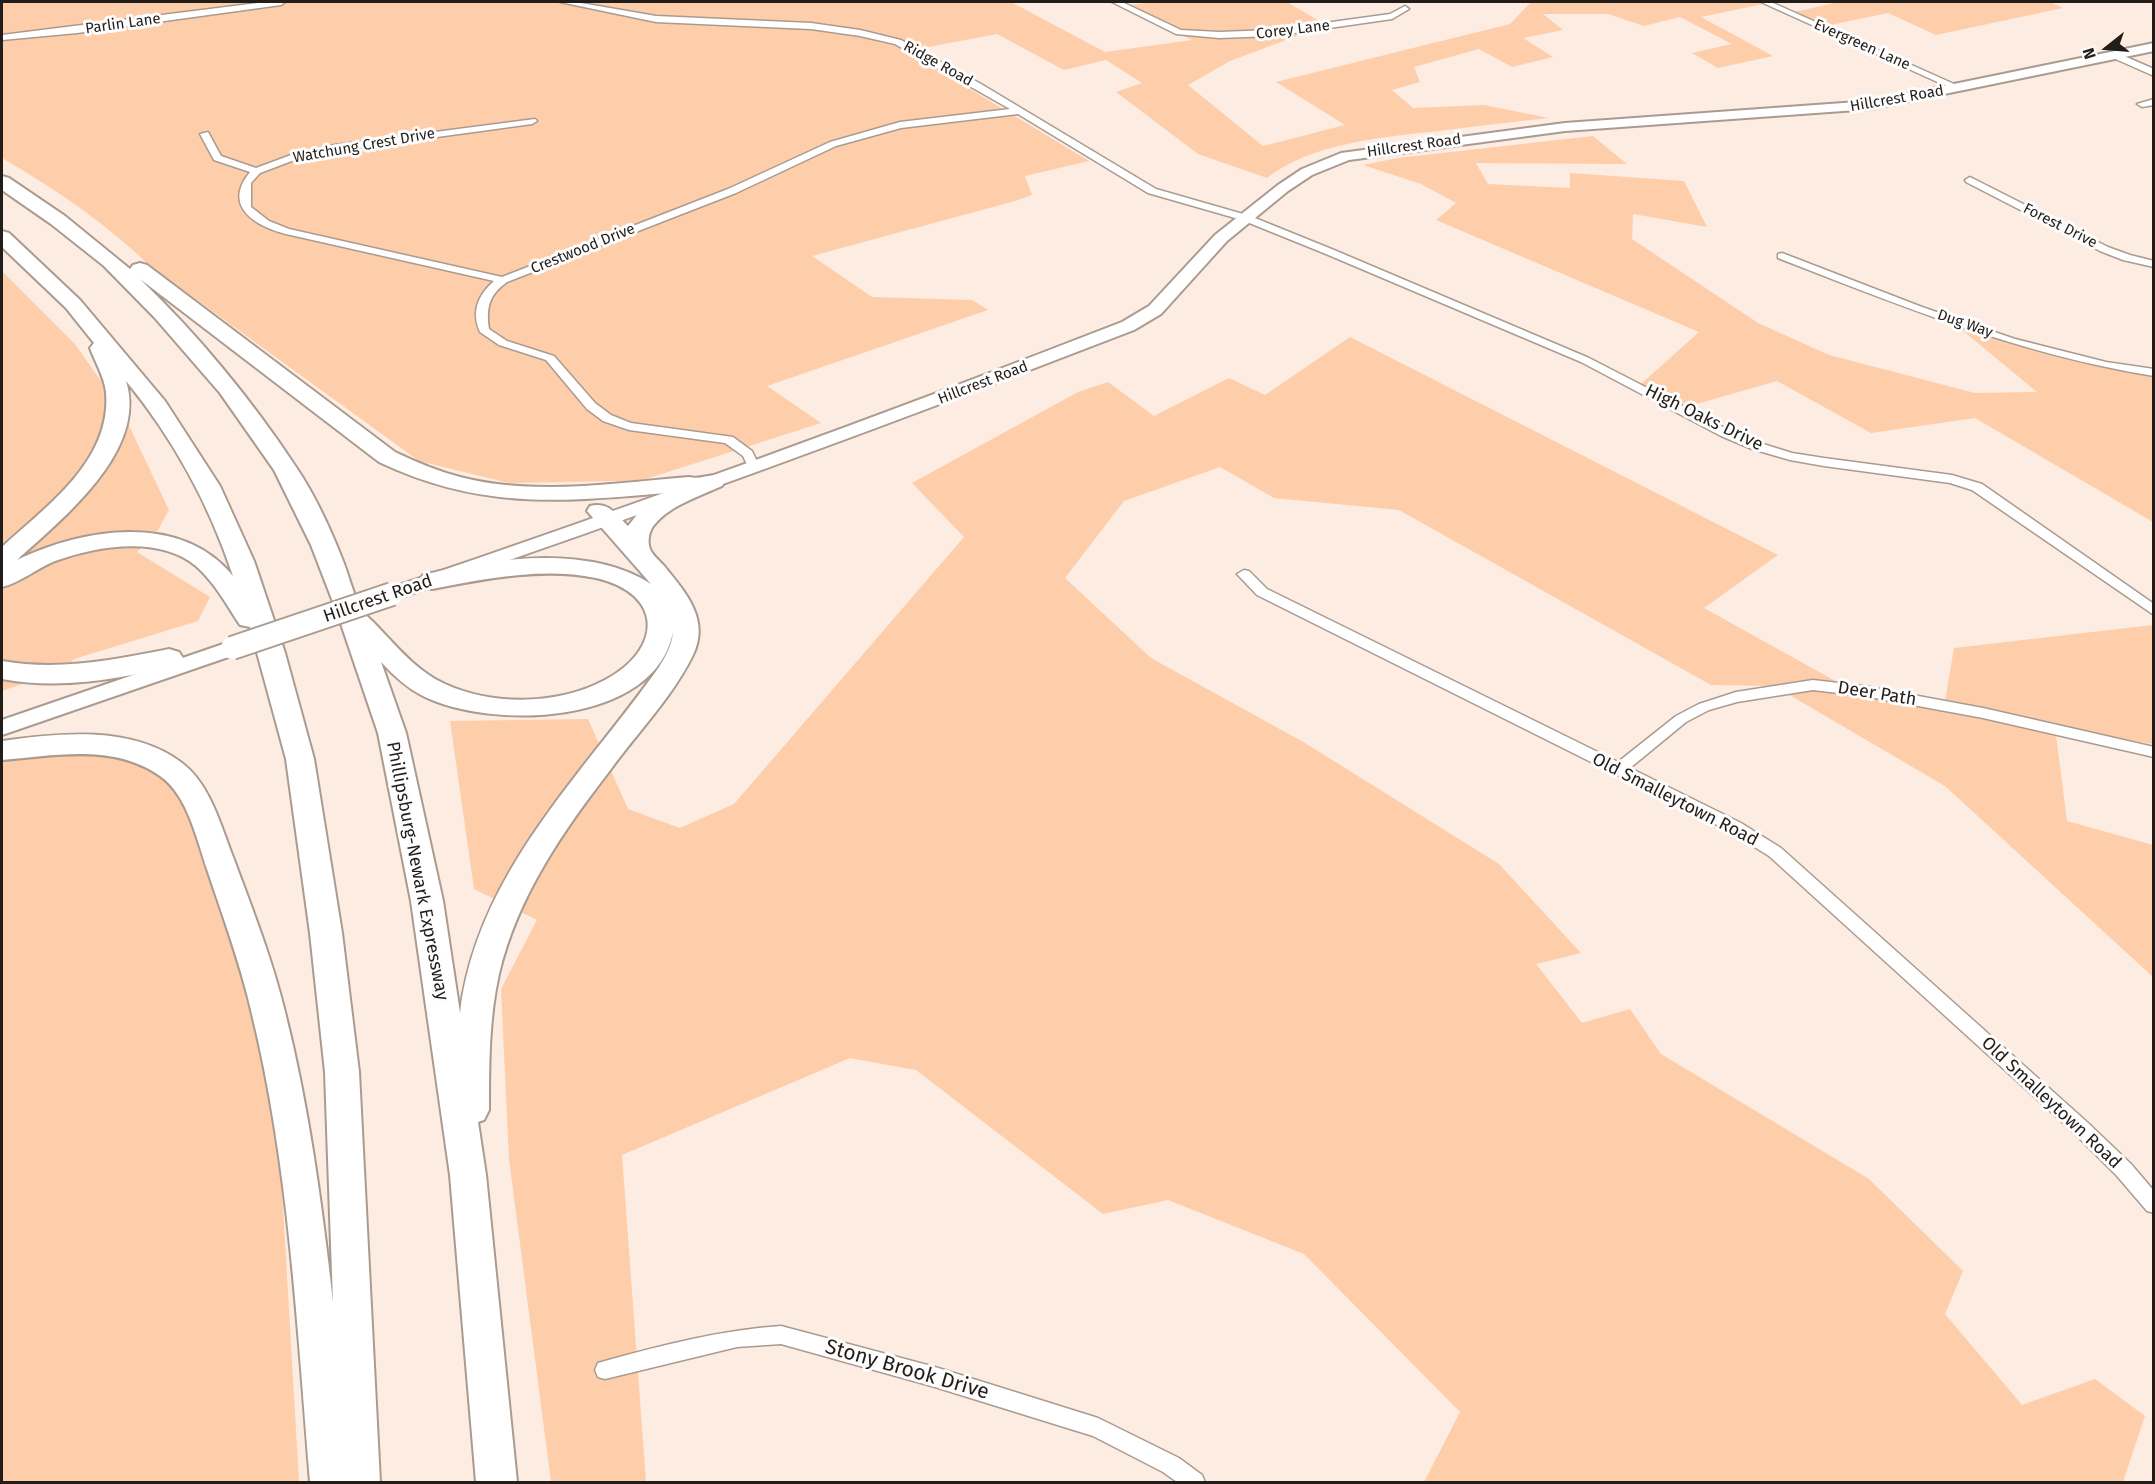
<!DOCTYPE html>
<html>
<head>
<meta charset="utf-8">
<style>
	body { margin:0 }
	#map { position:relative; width:2155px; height:1484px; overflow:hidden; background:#fdece1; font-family:"Fira Sans",sans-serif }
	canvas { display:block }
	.frame { position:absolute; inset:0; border:3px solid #231d19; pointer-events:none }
	.north { position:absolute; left:2077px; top:18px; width:60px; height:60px; -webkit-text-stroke:4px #fdfdfd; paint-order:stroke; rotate:253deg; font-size:16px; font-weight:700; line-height:24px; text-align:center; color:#231d19 }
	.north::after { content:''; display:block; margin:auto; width:21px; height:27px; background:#231d19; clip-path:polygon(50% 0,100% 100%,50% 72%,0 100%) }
</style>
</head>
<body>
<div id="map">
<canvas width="2155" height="1484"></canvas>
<div class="frame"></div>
<div class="north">N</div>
</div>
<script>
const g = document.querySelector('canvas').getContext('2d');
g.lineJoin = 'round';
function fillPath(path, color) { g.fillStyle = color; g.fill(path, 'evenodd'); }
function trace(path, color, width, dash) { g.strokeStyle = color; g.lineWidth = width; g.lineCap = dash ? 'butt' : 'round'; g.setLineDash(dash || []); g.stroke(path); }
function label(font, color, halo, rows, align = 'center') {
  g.font = font + ' "Fira Sans",sans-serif'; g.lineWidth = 6; g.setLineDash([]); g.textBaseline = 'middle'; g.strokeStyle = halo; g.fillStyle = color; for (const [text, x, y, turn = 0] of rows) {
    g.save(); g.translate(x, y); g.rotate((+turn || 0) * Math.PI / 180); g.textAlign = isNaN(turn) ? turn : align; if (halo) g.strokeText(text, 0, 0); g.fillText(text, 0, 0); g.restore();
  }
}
const green = new Path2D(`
	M 2,2 L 1011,2 L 1105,52 L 1192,40 L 1124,6 L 1152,2 L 1287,2 L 1326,25 L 1230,61 L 1188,85 L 1263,146 L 1345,125 L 1276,82 L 1510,24 L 1531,2 L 1766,2 L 1768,3 L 1701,17 L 1773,56 L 1718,68 L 1692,53 L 1732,44 L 1680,17 L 1644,26 L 1608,14 L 1543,14 L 1563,30 L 1523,38 L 1553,57 L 1512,67 L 1479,49 L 1414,67 L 1420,82 L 1392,90 L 1413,108 L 1484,105 L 1549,118 C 1512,122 1476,126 1439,131 C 1384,137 1311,143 1267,178 L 1198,154 L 1116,92 L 1142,83 L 1106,60 L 1064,70 L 997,34 L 907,51 L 1089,161 L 1025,176 L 1032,195 L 1015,201 L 812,256 L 872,297 L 972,300 L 988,310 L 767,386 L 821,423 L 621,487 L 616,481 L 509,483 L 419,461 L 150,266 C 107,224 54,188 2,158 Z
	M 1839,2 L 2050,2 L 2063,8 L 1936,35 L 1888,13 L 1821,27 L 1790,13 Z
	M 1593,136 L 1627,164 L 1476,163 L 1488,184 L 1570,188 L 1570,173 L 1684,181 L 1707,227 L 1633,214 L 1632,239 L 1758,323 L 1829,355 L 1975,393 L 2037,392 L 1950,320 L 2153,373 L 2153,522 L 1975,418 L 1871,433 L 1777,381 L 1686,407 L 1641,384 L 1699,332 L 1436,220 L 1456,203 L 1421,184 L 1363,165 L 1398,158 Z
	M 2,271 L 75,344 L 122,411 L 169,510 L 158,530 L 137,552 L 210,597 L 198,621 L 74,659 L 63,670 L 2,691 Z
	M 1350,337 L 1778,555 L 1704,608 L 1839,683 L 1945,701 L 1954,648 L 2153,625 L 2153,744 L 2055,728 L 2067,821 L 2153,845 L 2153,977 L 1945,786 L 1774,686 L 1711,685 L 1399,510 L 1274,498 L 1220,467 L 1124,501 L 1065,578 L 1151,658 L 1305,743 L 1499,864 L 1581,953 L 1536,964 L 1582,1023 L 1630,1009 L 1661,1054 L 1869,1179 L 1963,1271 L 1945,1314 L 2022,1405 L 2095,1379 L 2145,1416 L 2123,1482 L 1424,1482 L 1460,1412 L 1304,1254 L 1168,1200 L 1103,1214 L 916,1070 L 850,1058 L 622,1155 L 646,1482 L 551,1482 L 509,1159 L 501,989 L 537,920 L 474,889 L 450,721 L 588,719 L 628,809 L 680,828 L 734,804 L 964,537 L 912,483 L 1078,392 L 1108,382 L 1154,416 L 1229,378 L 1265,395 Z
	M 118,750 L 186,788 L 275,1069 L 299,1482 L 2,1482 L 2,758 Z`);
const minor = new Path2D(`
	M 266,2 L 285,2 L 281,5 L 77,33 L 2,40 L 2,35 Z
	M 560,2 L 575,2 L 656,16 L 811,23 L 860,30 L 901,40 L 981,84 L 1156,189 L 1250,216 L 1334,250 L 1589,358 L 1729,430 L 1760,443 L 1792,453 L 1824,458 L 1952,475 L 1982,484 L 2154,604 L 2154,615 L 1972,490 L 1950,483 L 1824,466 L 1790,460 L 1752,449 L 1721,436 L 1581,362 L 1326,254 L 1242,220 L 1148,193 L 1018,114 L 901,128 L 836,146 L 736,193 L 507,282 C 489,295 486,307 489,329 L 507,341 L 554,356 L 595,403 L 611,415 L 631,423 L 733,437 L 752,451 L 759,466 L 753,470 L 749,469 L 743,456 L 725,443 L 629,430 L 603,421 L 587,409 L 546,360 L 499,345 L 480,332 C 471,312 478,295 494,281 L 286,234 C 255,226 222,206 250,172 L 214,160 L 200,134 L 208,132 L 221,156 L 256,168 L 291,155 L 335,145 L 535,119 L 537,121 L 532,124 L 335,151 L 297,159 L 260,173 L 251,183 L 251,207 L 269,221 L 289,229 L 502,277 L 728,189 L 830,142 L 900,122 L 1010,109 L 895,44 L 860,36 L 811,29 L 656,22 Z
	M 1112,2 L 1122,2 L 1181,30 L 1219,32 L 1274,30 L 1390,14 L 1405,6 L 1409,9 L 1392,19 L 1274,36 L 1219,38 L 1176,34 Z
	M 1761,2 L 1771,2 L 1963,88 L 1955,90 Z
	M 2111,53 L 2117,53 L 2154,69 L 2154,76 L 2111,57 Z
	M 2154,99 L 2154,105 L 2142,107 L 2137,104 Z
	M 1970,177 L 2108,247 L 2130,255 L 2154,261 L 2154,267 L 2123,260 L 2100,251 L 1966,182 L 1965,180 Z
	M 1782,253 L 1922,307 L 2015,339 L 2106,362 L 2154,369 L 2154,376 C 2022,355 1901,306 1778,258 L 1778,254 Z
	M 1244,570 L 1249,571 L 1267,589 L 1618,762 L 1676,716 L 1699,704 L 1736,692 L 1813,680 L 1864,686 L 1983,708 L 2154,747 L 2154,757 L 1983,718 L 1864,696 L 1813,690 L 1737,702 L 1709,710 L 1686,722 L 1630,768 L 1741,823 L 1781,848 L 2087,1122 L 2131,1164 L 2154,1191 L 2154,1213 L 2147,1211 L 2117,1176 L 2073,1132 L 1769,856 L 1729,831 L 1257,595 L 1237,574 Z
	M 781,1326 L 935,1367 L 1098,1418 L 1179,1458 L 1202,1475 L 1205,1482 L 1177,1482 L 1163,1472 L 1093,1436 L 935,1387 L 781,1344 L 737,1347 L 605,1379 L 598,1377 L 595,1370 L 598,1363 L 605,1361 C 663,1345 721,1330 781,1326 Z`);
const secondary = new Path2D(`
	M 2154,43 L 2154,51 L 1871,109 L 1565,131 L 1349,160 L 1312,175 L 1288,191 L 1227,241 L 1161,314 L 1134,330 C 891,424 646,514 399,598 L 392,600 L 385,598 L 382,594 L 385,590 C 633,506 878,417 1122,322 L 1149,306 L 1215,235 L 1278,185 L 1302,169 L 1341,153 L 1565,123 L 1871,101 Z
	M 232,641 L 240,643 L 243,648 L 240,653 L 2,735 L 2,720 Z`);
const motorway = new Path2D(`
	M 2,176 L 9,178 L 65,216 L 130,269 L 133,265 L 140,263 L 147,265 L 395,452 C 416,462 437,471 460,477 C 533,496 615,483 689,477 C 701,480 709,473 722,476 L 725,481 L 722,486 C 700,496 671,505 655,524 C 649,530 647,541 650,549 C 653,556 660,561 665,567 C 686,593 710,620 693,655 C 673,696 638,732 611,769 C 563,831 517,897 499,974 C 489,1018 489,1065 489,1110 L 484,1120 L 478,1122 L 486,1175 L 517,1482 L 476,1482 L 450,1175 L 411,901 L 378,733 L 338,615 L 311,545 L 274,470 L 220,393 L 155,318 L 104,266 L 51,224 L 2,190 ZM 140,279 L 379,462 C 480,510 560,502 667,493 L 640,511 L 628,526 C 616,514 608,501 590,506 L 587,511 L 651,584 C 589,544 491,558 423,575 L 419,581 L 423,587 L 432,589 C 485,579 542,567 596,578 C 665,594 662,650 605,680 C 558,705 493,706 445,684 C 418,672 397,647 377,626 C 373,621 366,616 363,612 C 356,604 348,573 343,561 C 331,530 315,495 296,467 C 251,399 199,336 140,279 ZM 673,632 C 672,645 666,656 659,667 C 582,776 477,873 460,1013 L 443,901 L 406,733 L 381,662 C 393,675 407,688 423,696 C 491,730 655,726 673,632 Z
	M 2,231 L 9,233 L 80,300 L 165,401 L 220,486 L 254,561 L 285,653 L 314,759 L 342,933 L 359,1072 L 380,1482 L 310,1482 C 297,1325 289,1164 251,1010 C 240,963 223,917 208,872 C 197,841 188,795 160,776 C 113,743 54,756 2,760 L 2,741 C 60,733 132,725 182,763 C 210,784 221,826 233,857 C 252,908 272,959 285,1012 C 309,1107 322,1205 333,1302 L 325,1072 L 310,933 L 286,759 L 250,627 L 240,625 C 226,604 215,583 196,566 C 159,535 96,546 55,561 C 37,568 20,583 2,587 L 2,568 L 3,567 L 2,568 L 2,547 C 47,506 112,460 106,392 C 104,376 95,362 90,348 L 94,343 L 66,308 L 2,247 ZM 126,381 C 173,438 210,506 233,576 C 181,512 83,528 17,560 C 62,519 148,451 126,381 Z
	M 169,649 L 179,652 L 183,658 L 179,664 C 122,679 60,690 2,679 L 2,661 C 59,671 113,660 169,649 Z`);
const secondaryBridge = new Path2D(`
	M 232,648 L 392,594`);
const farStreetnames = [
	["Parlin Lane",123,24,-8],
	["Corey Lane",1293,30,-7],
	["Evergreen Lane",1862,45,24],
	["Ridge Road",938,64,29],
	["Hillcrest Road",1897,99,-10],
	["Watchung Crest Drive",364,146,-10],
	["Hillcrest Road",1414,146,-8],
	["Forest Drive",2060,226,27],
	["Crestwood Drive",583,249,-22],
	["Dug Way",1965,324,19],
	["Hillcrest Road",983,383,-21]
];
const streetNames = [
	["High Oaks Drive",1704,418,26],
	["Hillcrest Road",378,599,-19],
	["Deer Path",1877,694,9],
	["Old Smalleytown Road",1675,800,27],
	["Phillipsburg-Newark Expressway",417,871,79],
	["Old Smalleytown Road",2051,1103,43]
];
const nearStreetnames = [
	["Stony Brook Drive",907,1370,16]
];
fillPath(green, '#fecdaa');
trace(minor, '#aa9b90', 3);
trace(secondary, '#aa9b90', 4);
trace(motorway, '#aa9b90', 4);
fillPath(minor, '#fff');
fillPath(secondary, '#fff');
fillPath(motorway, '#fff');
trace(secondaryBridge, '#aa9b90', 26, []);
trace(secondaryBridge, '#fff', 22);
label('15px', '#231d19', '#fdfdfd', farStreetnames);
label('18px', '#231d19', '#fdfdfd', streetNames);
label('21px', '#231d19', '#fdfdfd', nearStreetnames);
</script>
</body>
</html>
